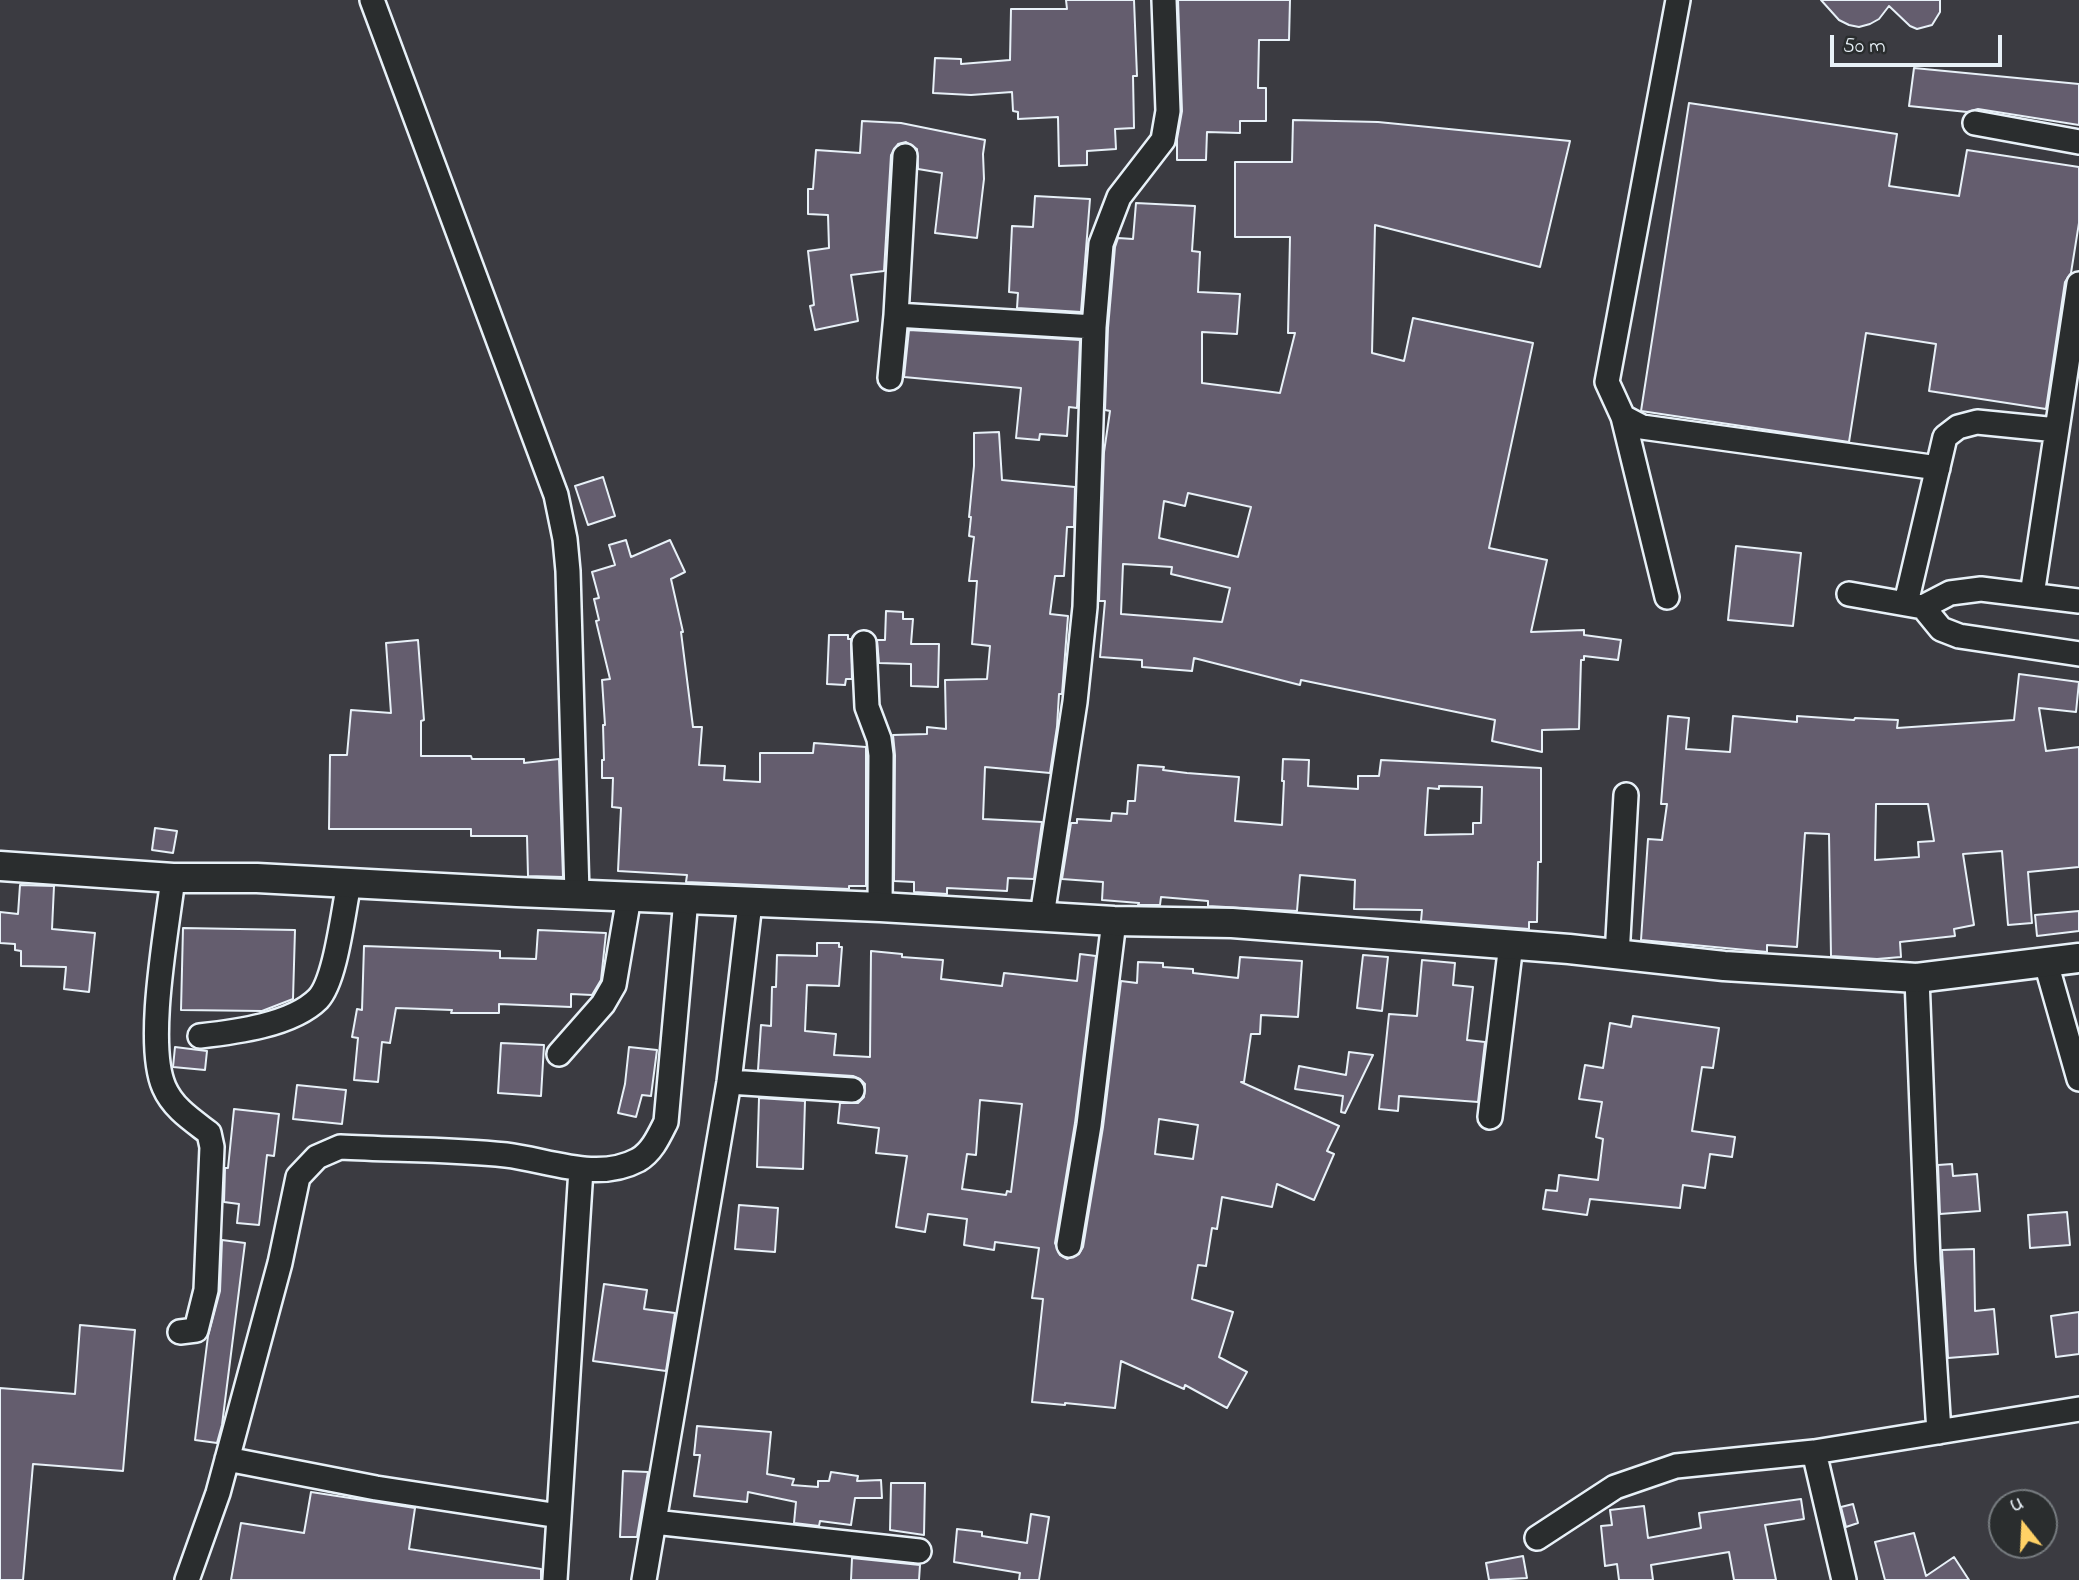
<!DOCTYPE html>
<html>
<head>
<meta charset="utf-8">
<style>
	body { margin:0 }
	#map { position:relative; width:2079px; height:1580px; overflow:hidden; background:#3b3b41; font-family:"Indie Flower",sans-serif }
	canvas { display:block }
	.north { position:absolute; left:1988px; top:1489px; width:70px; height:70px; box-sizing:border-box; background:#2a2d2e; border:2px solid #767b7f; border-radius:50%; rotate:342deg; font-size:19px; font-weight:700; line-height:28px; text-align:center; color:#e8f1f8 }
	.north::after { content:''; display:block; margin:auto; width:24px; height:32px; background:#ffd166; clip-path:polygon(50% 0,100% 100%,50% 72%,0 100%) }
	.scale { position:absolute; left:1830px; top:35px; width:172px; height:32px; box-sizing:border-box; border:4px solid #e8f1f8; border-top:0; padding-left:9px; font-size:21px; line-height:24px; white-space:nowrap; color:#e8f1f8; -webkit-text-stroke:5px #2a2d2e; paint-order:stroke }
</style>
</head>
<body>
<div id="map">
<canvas width="2079" height="1580"></canvas>
<div class="north">U</div>
<div class="scale">50 m</div>
</div>
<script>
const g = document.querySelector('canvas').getContext('2d');
g.lineJoin = 'round';
function fillPath(path, color) { g.fillStyle = color; g.fill(path, 'evenodd'); }
function trace(path, color, width, dash) { g.strokeStyle = color; g.lineWidth = width; g.lineCap = dash ? 'butt' : 'round'; g.setLineDash(dash || []); g.stroke(path); }
const building = new Path2D(`
	M 1066,0 L 1134,0 L 1137,76 L 1133,76 L 1134,128 L 1115,129 L 1116,149 L 1087,151 L 1087,165 L 1059,166 L 1058,117 L 1018,119 L 1018,112 L 1013,111 L 1012,92 L 971,95 L 933,93 L 935,58 L 961,59 L 961,64 L 1010,60 L 1011,9 L 1067,9 Z
	M 1178,0 L 1290,0 L 1289,40 L 1259,40 L 1258,88 L 1266,88 L 1266,121 L 1240,121 L 1240,133 L 1207,132 L 1206,160 L 1177,160 L 1177,139 L 1182,111 Z
	M 1821,0 L 1940,0 L 1940,12 L 1932,25 L 1917,29 L 1910,26 L 1889,6 L 1879,19 L 1870,24 L 1859,27 L 1849,25 L 1839,20 Z
	M 1914,68 L 2079,84 L 2079,125 L 1978,109 L 1967,112 L 1909,106 Z
	M 1689,103 L 1897,134 L 1889,186 L 1959,196 L 1967,150 L 2079,167 L 2079,223 L 2071,273 L 2065,282 L 2046,409 L 1929,391 L 1936,344 L 1866,333 L 1849,442 L 1641,411 Z
	M 1293,120 L 1378,122 L 1570,141 L 1540,267 L 1375,225 L 1372,353 L 1404,361 L 1413,318 L 1533,343 L 1489,548 L 1547,560 L 1531,632 L 1584,630 L 1584,635 L 1621,640 L 1618,660 L 1584,656 L 1584,660 L 1581,660 L 1579,729 L 1542,730 L 1542,752 L 1492,741 L 1495,720 L 1301,680 L 1300,685 L 1194,658 L 1192,671 L 1142,667 L 1142,660 L 1100,657 L 1105,601 L 1099,601 L 1104,452 L 1110,411 L 1105,410 L 1108,328 L 1115,247 L 1118,238 L 1133,239 L 1136,203 L 1195,206 L 1192,251 L 1200,252 L 1198,292 L 1240,294 L 1237,334 L 1202,332 L 1202,383 L 1280,393 L 1295,333 L 1288,333 L 1290,237 L 1235,237 L 1235,162 L 1292,162 ZM 1188,493 L 1251,507 L 1238,557 L 1159,538 L 1164,501 L 1185,506 ZM 1123,564 L 1172,567 L 1171,574 L 1230,588 L 1222,622 L 1121,614 Z
	M 862,121 L 901,123 L 985,140 L 983,154 L 984,179 L 977,238 L 935,233 L 942,173 L 918,169 L 917,149 L 906,142 L 898,144 L 891,155 L 884,271 L 851,275 L 858,321 L 815,330 L 810,306 L 814,305 L 808,251 L 829,248 L 828,215 L 808,214 L 808,189 L 813,189 L 816,150 L 860,153 Z
	M 1035,196 L 1090,199 L 1081,312 L 1017,308 L 1018,293 L 1009,292 L 1012,226 L 1033,227 Z
	M 909,330 L 1080,340 L 1077,408 L 1069,407 L 1067,436 L 1040,434 L 1039,440 L 1016,438 L 1021,388 L 904,377 Z
	M 999,432 L 1002,480 L 1075,487 L 1074,527 L 1067,527 L 1064,576 L 1055,576 L 1050,614 L 1068,616 L 1062,694 L 1059,694 L 1057,727 L 1050,773 L 985,767 L 983,819 L 1042,822 L 1034,879 L 1008,878 L 1007,891 L 947,888 L 947,894 L 914,892 L 914,882 L 894,881 L 895,755 L 893,735 L 927,734 L 927,727 L 946,729 L 945,680 L 987,679 L 990,646 L 972,644 L 977,581 L 969,581 L 974,537 L 969,536 L 971,517 L 969,517 L 974,466 L 974,433 Z
	M 603,477 L 615,516 L 588,525 L 575,486 Z
	M 626,540 L 631,557 L 670,540 L 685,572 L 671,579 L 683,632 L 681,632 L 693,727 L 702,727 L 699,765 L 725,766 L 724,780 L 760,782 L 760,753 L 813,753 L 814,743 L 866,747 L 866,886 L 849,886 L 849,889 L 686,882 L 687,875 L 618,871 L 621,808 L 612,807 L 613,778 L 602,778 L 602,760 L 604,760 L 603,725 L 605,725 L 602,680 L 610,679 L 596,621 L 599,620 L 594,599 L 599,598 L 592,572 L 615,565 L 609,545 Z
	M 1736,546 L 1801,553 L 1793,626 L 1728,620 Z
	M 886,611 L 903,612 L 903,619 L 913,619 L 911,644 L 939,644 L 938,687 L 911,686 L 911,664 L 879,663 L 877,640 L 885,640 Z
	M 829,635 L 848,635 L 848,639 L 851,639 L 852,679 L 846,679 L 845,685 L 827,684 Z
	M 418,640 L 424,720 L 421,721 L 421,756 L 471,756 L 472,759 L 524,759 L 524,763 L 559,759 L 563,877 L 528,876 L 527,836 L 471,836 L 471,829 L 329,829 L 330,755 L 347,755 L 351,710 L 391,713 L 386,643 Z
	M 2019,674 L 2079,682 L 2076,712 L 2039,708 L 2046,751 L 2079,747 L 2079,867 L 2028,872 L 2032,923 L 2008,925 L 2002,851 L 1963,854 L 1974,925 L 1954,929 L 1955,936 L 1900,942 L 1901,957 L 1877,959 L 1831,956 L 1829,834 L 1805,833 L 1797,947 L 1767,945 L 1767,952 L 1641,940 L 1648,839 L 1662,840 L 1667,804 L 1661,804 L 1668,716 L 1689,718 L 1686,749 L 1730,752 L 1733,716 L 1797,722 L 1797,716 L 1854,720 L 1855,718 L 1898,720 L 1897,728 L 2014,720 ZM 1876,804 L 1928,804 L 1934,841 L 1918,842 L 1919,857 L 1875,860 Z
	M 1283,759 L 1309,760 L 1308,786 L 1358,789 L 1358,776 L 1379,776 L 1381,760 L 1541,768 L 1541,862 L 1538,862 L 1537,922 L 1529,922 L 1529,929 L 1421,921 L 1422,910 L 1354,909 L 1355,880 L 1300,875 L 1297,911 L 1208,906 L 1208,901 L 1161,897 L 1160,905 L 1138,905 L 1139,903 L 1102,900 L 1103,882 L 1062,879 L 1071,823 L 1077,823 L 1077,819 L 1111,821 L 1112,813 L 1127,814 L 1128,801 L 1135,801 L 1138,765 L 1164,767 L 1163,770 L 1187,773 L 1239,777 L 1235,821 L 1282,825 L 1284,781 L 1282,781 ZM 1439,786 L 1482,787 L 1481,823 L 1473,823 L 1473,834 L 1425,835 L 1428,788 L 1439,789 Z
	M 155,828 L 177,831 L 173,853 L 152,850 Z
	M 20,885 L 54,886 L 52,929 L 95,933 L 89,992 L 64,989 L 66,967 L 21,966 L 21,951 L 15,950 L 15,944 L 0,943 L 0,912 L 18,914 Z
	M 2079,911 L 2079,931 L 2037,936 L 2035,915 Z
	M 183,928 L 295,930 L 293,999 L 262,1011 L 181,1010 Z
	M 538,930 L 606,933 L 601,980 L 592,995 L 571,994 L 571,1007 L 499,1004 L 499,1013 L 451,1013 L 452,1010 L 396,1008 L 390,1043 L 382,1042 L 378,1082 L 354,1080 L 358,1038 L 352,1037 L 357,1009 L 362,1010 L 364,946 L 500,951 L 500,958 L 536,959 Z
	M 817,943 L 839,943 L 839,947 L 842,947 L 839,986 L 807,985 L 805,1031 L 836,1034 L 834,1055 L 870,1057 L 871,951 L 902,954 L 902,957 L 943,960 L 941,979 L 1002,986 L 1004,973 L 1077,981 L 1080,954 L 1096,956 L 1075,1123 L 1055,1243 L 1060,1255 L 1067,1259 L 1079,1254 L 1083,1247 L 1103,1127 L 1121,981 L 1137,983 L 1138,962 L 1163,963 L 1163,967 L 1193,969 L 1193,973 L 1238,978 L 1240,957 L 1302,961 L 1298,1017 L 1261,1015 L 1260,1034 L 1251,1034 L 1244,1082 L 1241,1082 L 1339,1126 L 1327,1151 L 1334,1154 L 1314,1200 L 1277,1184 L 1272,1207 L 1222,1197 L 1217,1229 L 1212,1228 L 1206,1266 L 1198,1265 L 1192,1299 L 1233,1312 L 1219,1357 L 1247,1372 L 1227,1408 L 1185,1385 L 1184,1389 L 1121,1361 L 1115,1408 L 1065,1403 L 1065,1405 L 1032,1402 L 1043,1299 L 1032,1298 L 1039,1248 L 995,1242 L 994,1250 L 964,1245 L 967,1219 L 928,1214 L 925,1232 L 896,1227 L 907,1156 L 876,1153 L 879,1128 L 838,1123 L 840,1103 L 858,1103 L 864,1097 L 865,1084 L 860,1079 L 853,1076 L 758,1070 L 761,1025 L 771,1026 L 772,987 L 776,987 L 777,955 L 817,956 ZM 980,1100 L 1022,1104 L 1011,1192 L 1007,1191 L 1006,1195 L 962,1189 L 967,1154 L 976,1155 ZM 1159,1119 L 1198,1125 L 1193,1159 L 1155,1154 Z
	M 1363,955 L 1388,957 L 1382,1011 L 1357,1008 Z
	M 1422,960 L 1455,963 L 1453,985 L 1473,987 L 1467,1040 L 1485,1042 L 1478,1102 L 1399,1096 L 1398,1111 L 1379,1109 L 1389,1014 L 1417,1016 Z
	M 1633,1016 L 1719,1028 L 1713,1068 L 1702,1067 L 1692,1131 L 1735,1137 L 1732,1157 L 1710,1154 L 1705,1188 L 1683,1185 L 1680,1208 L 1590,1199 L 1587,1215 L 1543,1209 L 1546,1190 L 1557,1191 L 1559,1175 L 1598,1180 L 1603,1139 L 1596,1137 L 1602,1102 L 1579,1099 L 1585,1065 L 1603,1068 L 1610,1023 L 1631,1027 Z
	M 501,1043 L 544,1045 L 541,1096 L 498,1093 Z
	M 175,1047 L 207,1051 L 205,1070 L 173,1067 Z
	M 629,1047 L 657,1050 L 651,1096 L 642,1095 L 636,1117 L 618,1113 L 625,1084 Z
	M 1349,1052 L 1373,1055 L 1345,1113 L 1341,1112 L 1343,1096 L 1295,1089 L 1299,1066 L 1346,1075 Z
	M 297,1085 L 346,1090 L 342,1124 L 293,1119 Z
	M 759,1098 L 805,1101 L 803,1169 L 757,1167 Z
	M 234,1109 L 279,1114 L 274,1156 L 267,1155 L 259,1225 L 237,1223 L 239,1204 L 224,1202 L 225,1168 L 228,1168 Z
	M 1952,1164 L 1953,1176 L 1977,1174 L 1980,1211 L 1940,1214 L 1938,1165 Z
	M 739,1205 L 778,1208 L 775,1252 L 735,1249 Z
	M 2067,1212 L 2070,1245 L 2030,1248 L 2028,1215 Z
	M 222,1240 L 245,1243 L 222,1425 L 217,1443 L 195,1440 L 208,1336 L 220,1291 Z
	M 1974,1249 L 1975,1311 L 1994,1309 L 1998,1354 L 1948,1358 L 1942,1250 Z
	M 604,1284 L 647,1290 L 644,1309 L 675,1313 L 666,1371 L 593,1361 Z
	M 2079,1312 L 2079,1354 L 2056,1357 L 2051,1316 Z
	M 80,1325 L 135,1330 L 123,1471 L 33,1464 L 23,1580 L 0,1580 L 0,1388 L 75,1394 Z
	M 697,1426 L 771,1432 L 767,1474 L 794,1479 L 792,1485 L 818,1487 L 818,1481 L 829,1481 L 831,1472 L 858,1476 L 857,1481 L 881,1480 L 882,1498 L 855,1498 L 851,1525 L 820,1521 L 819,1526 L 794,1523 L 796,1502 L 748,1492 L 747,1502 L 694,1496 L 700,1455 L 694,1455 Z
	M 623,1471 L 648,1472 L 637,1537 L 620,1537 Z
	M 891,1483 L 925,1483 L 924,1535 L 890,1530 Z
	M 311,1492 L 415,1508 L 409,1549 L 541,1569 L 541,1580 L 231,1580 L 241,1523 L 304,1533 Z
	M 1801,1499 L 1804,1519 L 1765,1525 L 1776,1580 L 1734,1580 L 1729,1552 L 1651,1565 L 1653,1580 L 1619,1580 L 1617,1564 L 1605,1566 L 1601,1526 L 1612,1525 L 1610,1510 L 1644,1506 L 1648,1538 L 1701,1528 L 1699,1513 Z
	M 1853,1504 L 1858,1523 L 1846,1527 L 1841,1507 Z
	M 1031,1514 L 1049,1517 L 1039,1580 L 1019,1580 L 1020,1573 L 954,1562 L 957,1529 L 982,1532 L 982,1536 L 1027,1543 Z
	M 1914,1533 L 1926,1576 L 1954,1557 L 1969,1580 L 1885,1580 L 1875,1542 Z
	M 1523,1556 L 1527,1578 L 1489,1580 L 1486,1563 Z
	M 852,1558 L 920,1565 L 919,1580 L 851,1580 Z`);
const minor = new Path2D(`
	M 372,0 L 556,495 L 565,539 L 568,571 L 577,894
	M 1678,0 L 1607,382 L 1623,417 L 1642,427 L 1938,468
	M 1975,123 L 2079,142
	M 905,156 L 896,315 L 1094,327
	M 890,378 L 896,315
	M 1623,417 L 1667,597
	M 1849,594 L 1923,607 L 1941,629 L 1959,636 L 2079,654
	M 2032,595 L 2079,284
	M 1906,603 L 1945,437 L 1958,427 L 1977,422 L 2057,430
	M 1923,607 L 1950,593 L 1981,589 L 2079,601
	M 864,643 L 867,707 L 879,739 L 881,755 L 880,907
	M 173,878 C 167,929 145,1043 164,1087 C 173,1108 192,1120 209,1133 L 212,1147 L 206,1290 L 196,1330 L 180,1332
	M 1042,916 L 1075,702 L 1085,607 L 1094,327 L 1101,244 L 1119,197 L 1163,140 L 1168,111 L 1164,0
	M 1617,956 L 1626,795
	M 2046,963 L 2079,1079
	M 1917,978 L 1928,1261 L 1939,1432
	M 200,1036 C 235,1032 292,1025 318,999 C 336,980 343,911 349,884
	M 559,1054 L 603,1004 L 614,985 L 629,897
	M 729,1082 L 852,1090
	M 1490,1117 L 1511,944
	M 1069,1245 L 1089,1125 L 1114,921
	M 1814,1452 L 1844,1580
	M 227,1459 L 376,1488 L 559,1516
	M 654,1522 L 919,1551
	M 1537,1538 L 1615,1487 L 1676,1466 L 1814,1452 L 2079,1409
	M 187,1580 L 218,1493 L 280,1263 L 298,1177 L 317,1157 L 340,1147 C 395,1150 451,1149 506,1155 C 548,1160 597,1182 638,1160 C 652,1152 659,1136 666,1122 L 686,899
	M 555,1580 L 581,1169
	M 644,1580 L 729,1082 L 750,903`);
const major = new Path2D(`
	M 0,866 L 173,878 L 257,878 L 517,892 L 880,907 L 1114,921 L 1232,923 L 1569,949 L 1724,966 L 1917,978 L 2079,958`);
fillPath(building, '#645d6e');
trace(building, '#e8f1f8', 2);
trace(minor, '#e8f1f8', 28);
trace(major, '#e8f1f8', 33);
trace(minor, '#2a2d2e', 23);
trace(major, '#2a2d2e', 28);
</script>
</body>
</html>
